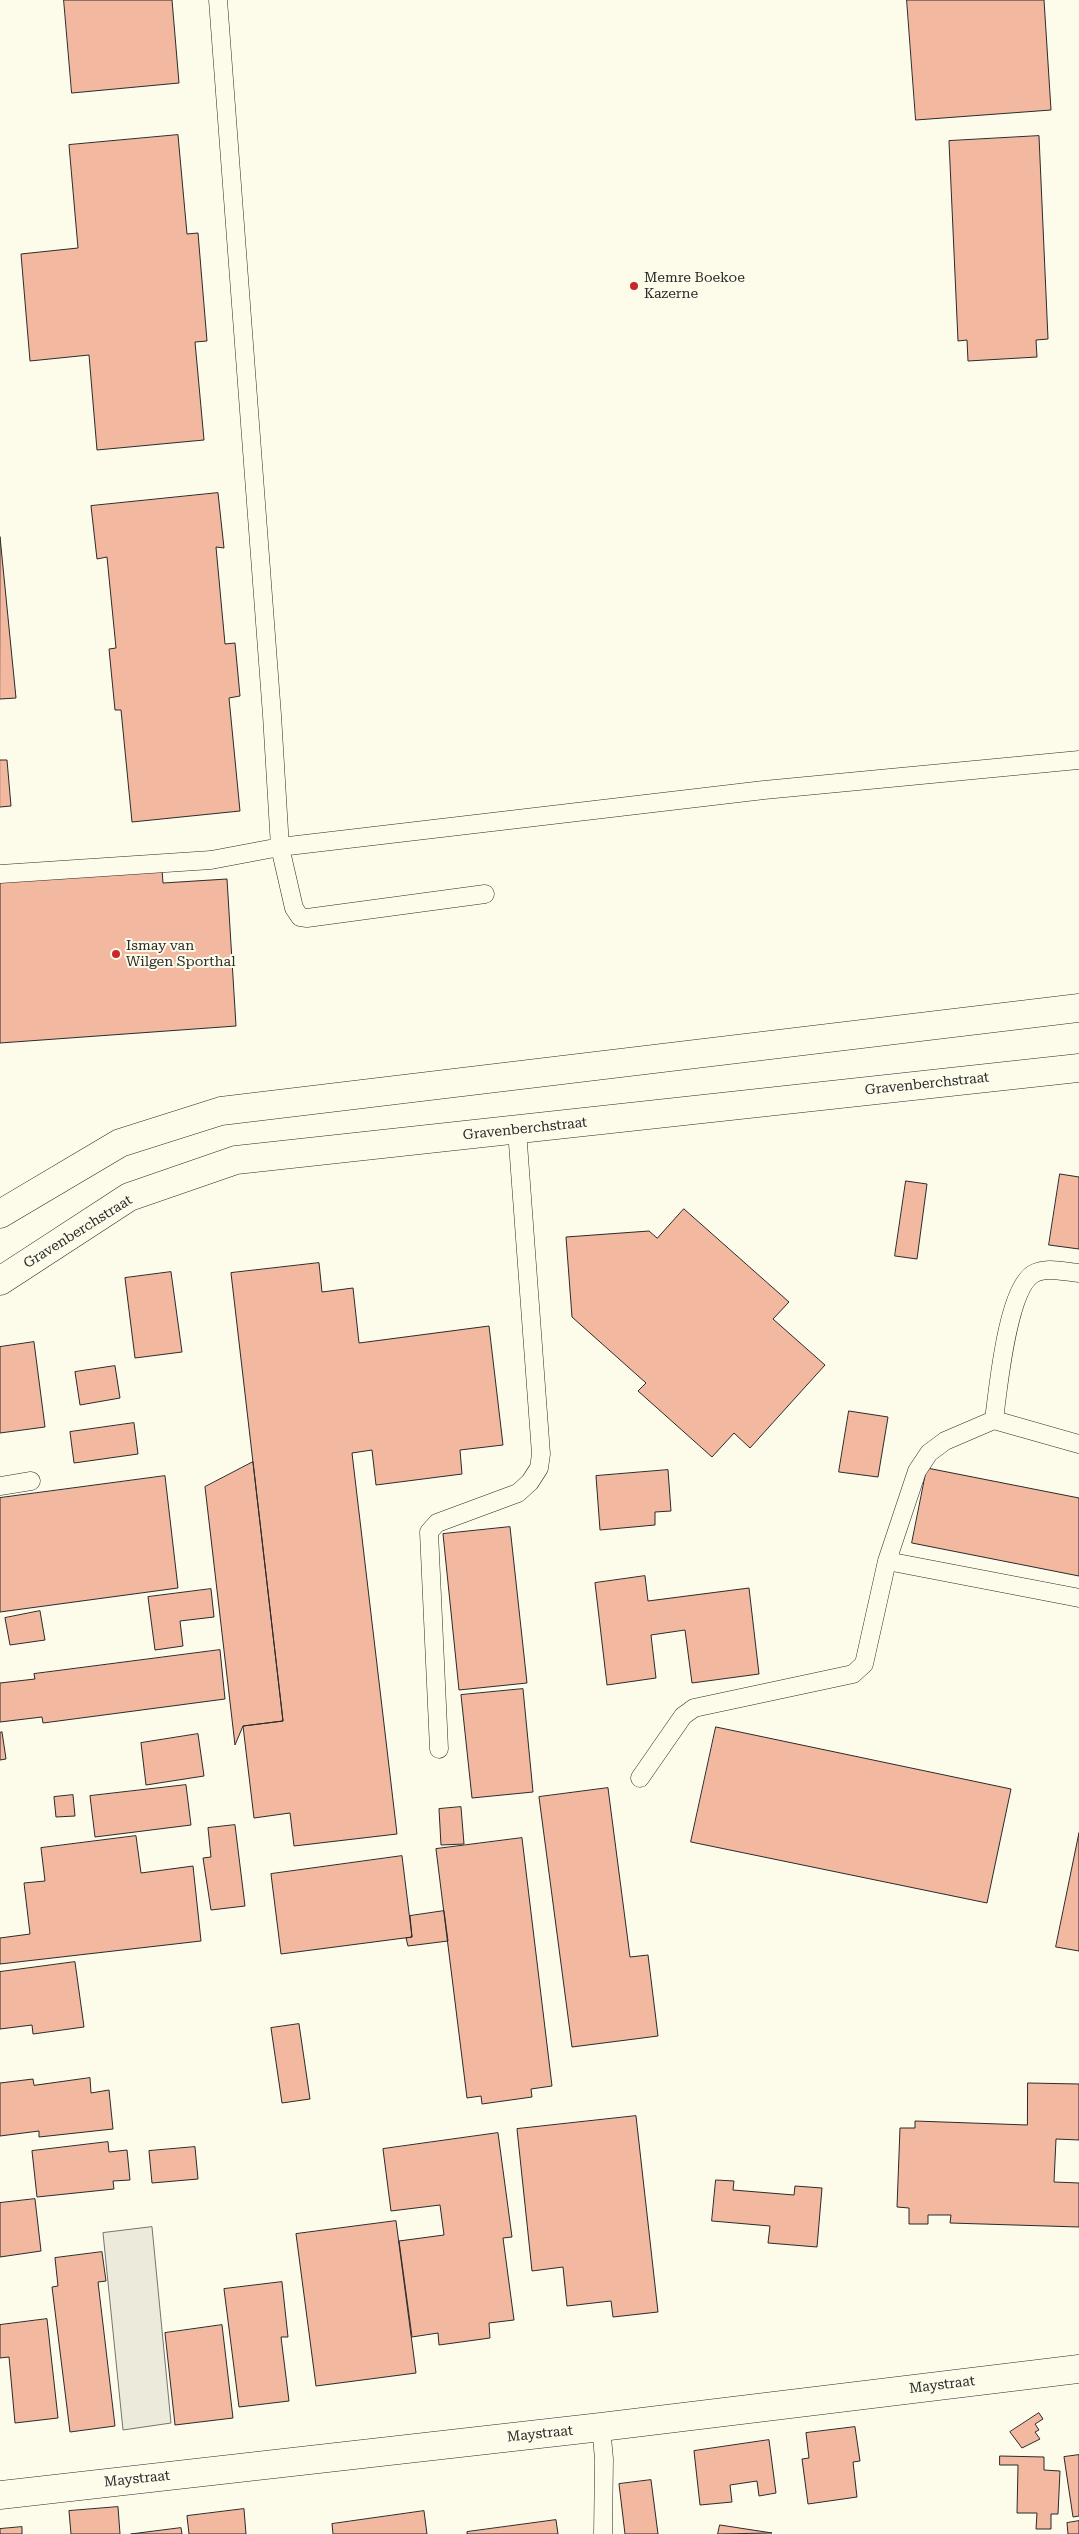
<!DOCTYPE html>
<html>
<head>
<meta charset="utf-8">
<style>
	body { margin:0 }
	canvas { display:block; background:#fdfbea }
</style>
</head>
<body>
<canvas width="1079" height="2534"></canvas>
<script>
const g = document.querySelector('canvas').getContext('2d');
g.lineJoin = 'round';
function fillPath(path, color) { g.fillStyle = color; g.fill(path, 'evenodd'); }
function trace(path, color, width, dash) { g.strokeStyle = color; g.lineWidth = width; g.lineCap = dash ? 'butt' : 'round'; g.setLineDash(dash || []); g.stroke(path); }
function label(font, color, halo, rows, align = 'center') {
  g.font = font + ' "Roboto Serif",serif'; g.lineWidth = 4; g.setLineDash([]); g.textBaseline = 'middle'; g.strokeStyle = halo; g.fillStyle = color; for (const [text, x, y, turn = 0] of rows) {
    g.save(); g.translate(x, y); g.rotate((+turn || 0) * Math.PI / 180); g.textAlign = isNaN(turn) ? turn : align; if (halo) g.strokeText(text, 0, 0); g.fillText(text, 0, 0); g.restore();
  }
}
const green = new Path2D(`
	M 152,2227 L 171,2423 L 123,2430 L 103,2233 Z`);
const building = new Path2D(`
	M 64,0 L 172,0 L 179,83 L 72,93 Z
	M 907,0 L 1044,0 L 1051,110 L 916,120 Z
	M 178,135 L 187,234 L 198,233 L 207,341 L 195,342 L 204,440 L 97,450 L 89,355 L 30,361 L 21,254 L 78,248 L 69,145 Z
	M 1039,136 L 1048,339 L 1036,340 L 1037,357 L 968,361 L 967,340 L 958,341 L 949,141 Z
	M 218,493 L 224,548 L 216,547 L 225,644 L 235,643 L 240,696 L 229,698 L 240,811 L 132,822 L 121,710 L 115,710 L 109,649 L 116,648 L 107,557 L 97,559 L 91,506 Z
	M 0,537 L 16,698 L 0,699 Z
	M 0,760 L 7,760 L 11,806 L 0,807 Z
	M 162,869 L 163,883 L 227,879 L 236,1026 L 0,1043 L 0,881 Z
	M 1060,1174 L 1079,1177 L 1079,1249 L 1049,1245 Z
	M 906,1181 L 927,1184 L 917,1259 L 895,1256 Z
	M 684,1209 L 789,1302 L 773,1319 L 825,1365 L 750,1448 L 734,1433 L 712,1457 L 638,1391 L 646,1383 L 572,1317 L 566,1237 L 649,1231 L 657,1238 Z
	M 319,1263 L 322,1292 L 353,1288 L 359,1343 L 489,1326 L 503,1445 L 460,1450 L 462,1474 L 376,1485 L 372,1450 L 352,1453 L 397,1834 L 294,1846 L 290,1813 L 254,1818 L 243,1726 L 283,1721 L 231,1273 Z
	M 171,1272 L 182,1352 L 135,1358 L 125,1278 Z
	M 34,1342 L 45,1427 L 0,1433 L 0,1347 Z
	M 115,1366 L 120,1398 L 80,1405 L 75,1372 Z
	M 849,1411 L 888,1417 L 878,1477 L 839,1472 Z
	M 134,1423 L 138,1454 L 74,1463 L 70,1432 Z
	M 253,1462 L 283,1721 L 243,1726 L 235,1745 L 205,1487 Z
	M 927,1468 L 1079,1498 L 1079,1576 L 912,1543 Z
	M 668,1470 L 671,1511 L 655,1512 L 655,1525 L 600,1530 L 596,1476 Z
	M 165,1476 L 178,1588 L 0,1612 L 0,1498 Z
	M 510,1527 L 527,1683 L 459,1690 L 443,1534 Z
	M 645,1576 L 648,1601 L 749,1588 L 759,1674 L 692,1683 L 685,1630 L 651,1635 L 656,1678 L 607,1685 L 595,1583 Z
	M 211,1589 L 214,1617 L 180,1621 L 183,1646 L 155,1650 L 148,1597 Z
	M 40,1611 L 45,1640 L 10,1645 L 5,1618 Z
	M 220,1650 L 225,1699 L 43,1723 L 42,1717 L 0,1722 L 0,1683 L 35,1679 L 34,1674 Z
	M 523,1689 L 533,1792 L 472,1798 L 461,1695 Z
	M 716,1727 L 1011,1789 L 987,1903 L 691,1842 Z
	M 2,1732 L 6,1759 L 0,1760 L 0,1733 Z
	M 198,1734 L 204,1776 L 146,1785 L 141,1743 Z
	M 186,1785 L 191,1825 L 95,1837 L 90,1796 Z
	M 608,1788 L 630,1957 L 648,1955 L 658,2036 L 572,2047 L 539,1797 Z
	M 73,1795 L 75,1816 L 56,1817 L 54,1797 Z
	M 461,1807 L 464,1844 L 441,1845 L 439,1809 Z
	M 235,1825 L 245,1906 L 211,1910 L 203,1858 L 211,1857 L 208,1828 Z
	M 1079,1833 L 1079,1951 L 1056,1947 Z
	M 136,1836 L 141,1873 L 193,1866 L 201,1941 L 0,1964 L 0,1938 L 30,1934 L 24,1883 L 45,1881 L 41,1848 Z
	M 522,1838 L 552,2086 L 531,2089 L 532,2097 L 482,2104 L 481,2096 L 467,2098 L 436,1849 Z
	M 402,1856 L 412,1937 L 281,1954 L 271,1874 Z
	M 444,1911 L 448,1941 L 408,1946 L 406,1938 L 412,1937 L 410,1916 Z
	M 75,1962 L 84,2027 L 33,2034 L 32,2025 L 0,2029 L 0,1972 Z
	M 299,2024 L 310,2099 L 282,2103 L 271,2028 Z
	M 90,2078 L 91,2093 L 109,2090 L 113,2129 L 39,2137 L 39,2131 L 0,2136 L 0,2083 L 33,2079 L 34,2085 Z
	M 1028,2083 L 1079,2084 L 1079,2140 L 1056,2139 L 1054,2182 L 1079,2183 L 1079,2227 L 950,2223 L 951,2215 L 928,2215 L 928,2224 L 909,2224 L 909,2208 L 897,2207 L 900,2128 L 915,2128 L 915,2121 L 1027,2125 Z
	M 636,2116 L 658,2312 L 613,2317 L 611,2301 L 567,2306 L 563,2267 L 532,2271 L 517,2129 Z
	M 498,2133 L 512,2237 L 503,2238 L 514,2320 L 489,2323 L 490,2338 L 439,2345 L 438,2333 L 412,2337 L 399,2241 L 444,2235 L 440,2205 L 391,2211 L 383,2149 Z
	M 108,2142 L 109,2152 L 127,2150 L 130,2180 L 113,2181 L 114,2189 L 37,2197 L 32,2151 Z
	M 195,2147 L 198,2179 L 152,2183 L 149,2151 Z
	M 716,2180 L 734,2181 L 733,2190 L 794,2195 L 795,2186 L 822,2188 L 817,2247 L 768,2243 L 770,2226 L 712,2221 Z
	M 35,2199 L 41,2251 L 0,2257 L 0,2203 Z
	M 396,2221 L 416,2373 L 316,2386 L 296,2234 Z
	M 102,2252 L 106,2281 L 98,2282 L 115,2426 L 70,2432 L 52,2287 L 58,2286 L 55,2258 Z
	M 282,2282 L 288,2337 L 281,2337 L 289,2401 L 239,2407 L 224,2289 Z
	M 47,2319 L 58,2418 L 15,2423 L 9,2357 L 0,2358 L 0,2325 Z
	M 222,2325 L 233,2418 L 175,2425 L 165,2333 Z
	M 1039,2413 L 1043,2419 L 1035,2424 L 1039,2430 L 1035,2432 L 1040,2439 L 1022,2448 L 1010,2432 Z
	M 855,2427 L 860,2461 L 853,2462 L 857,2497 L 808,2504 L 802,2459 L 809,2458 L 806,2433 Z
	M 769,2440 L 776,2493 L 759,2496 L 757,2481 L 730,2485 L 732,2502 L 700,2505 L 694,2451 Z
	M 1079,2455 L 1079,2516 L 1073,2517 L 1064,2457 Z
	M 1000,2456 L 1044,2457 L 1044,2470 L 1060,2471 L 1058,2514 L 1051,2514 L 1051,2529 L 1036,2529 L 1037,2513 L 1017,2513 L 1018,2465 L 1000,2465 Z
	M 651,2480 L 658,2534 L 625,2534 L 619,2484 Z
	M 118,2507 L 120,2534 L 71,2534 L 69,2511 Z
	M 244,2509 L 246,2534 L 189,2534 L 187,2516 Z
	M 424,2511 L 427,2534 L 333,2534 L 332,2524 Z
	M 556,2520 L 558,2534 L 467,2534 L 467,2532 Z
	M 1079,2521 L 1079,2534 L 1068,2534 L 1067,2523 Z
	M 720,2525 L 772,2533 L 718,2534 Z
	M 22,2527 L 22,2534 L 0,2534 L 0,2529 Z
	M 181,2528 L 182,2534 L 131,2534 Z`);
const lane = new Path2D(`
	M 218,0 L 272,715 L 280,847 L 764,790 L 1079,760
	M 0,874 L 211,860 L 280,847 L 294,908 L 300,917 L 307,918 L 485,894
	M 994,1420 C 998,1390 1007,1290 1033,1274 C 1046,1266 1065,1272 1079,1273
	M 0,1486 L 31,1481
	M 887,1561 L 1079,1598
	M 439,1749 L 429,1532 L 437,1523 L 518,1493 L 530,1482 L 539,1468 L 541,1454 L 517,1130
	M 640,1778 L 683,1716 L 694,1708 L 853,1674 L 864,1664 L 887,1561 L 917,1471 L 929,1453 L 945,1441 L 994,1420 L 1079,1444
	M 601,2427 L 604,2459 L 603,2534`);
const street = new Path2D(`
	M 0,2495 L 601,2427 L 1079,2369`);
const secondary = new Path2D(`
	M 0,1214 L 120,1143 L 221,1111 L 1079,1008
	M 0,1281 L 129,1197 L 236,1160 L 1079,1068`);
const markers = [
	[634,286,5,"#c62828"],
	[116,954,5,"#c62828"]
];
const poiNames = [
	["Memre Boekoe",644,278],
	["Kazerne",644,294],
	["Ismay van",126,946],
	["Wilgen Sporthal",126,962]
];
const streetNames = [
	["Gravenberchstraat",927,1084,-6],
	["Gravenberchstraat",525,1129,-6],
	["Gravenberchstraat",78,1232,-32],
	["Maystraat",942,2385,-7],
	["Maystraat",540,2434,-6],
	["Maystraat",137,2479,-6]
];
fillPath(green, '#ecebdb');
trace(green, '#74746e', 1);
fillPath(building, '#f2b8a0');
trace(building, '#2b2b2b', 1);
trace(lane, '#2b2b2b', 19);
trace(street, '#2b2b2b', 29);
trace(secondary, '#2b2b2b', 29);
trace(lane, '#fdfbea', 18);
trace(street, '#fdfbea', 28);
trace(secondary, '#fdfbea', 28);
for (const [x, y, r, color] of markers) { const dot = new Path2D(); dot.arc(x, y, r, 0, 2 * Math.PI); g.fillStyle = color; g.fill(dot); trace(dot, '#fdfbea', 2); }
label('14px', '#2b2b2b', '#fdfbea', poiNames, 'left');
label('14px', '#2b2b2b', '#fdfbea', streetNames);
</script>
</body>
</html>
